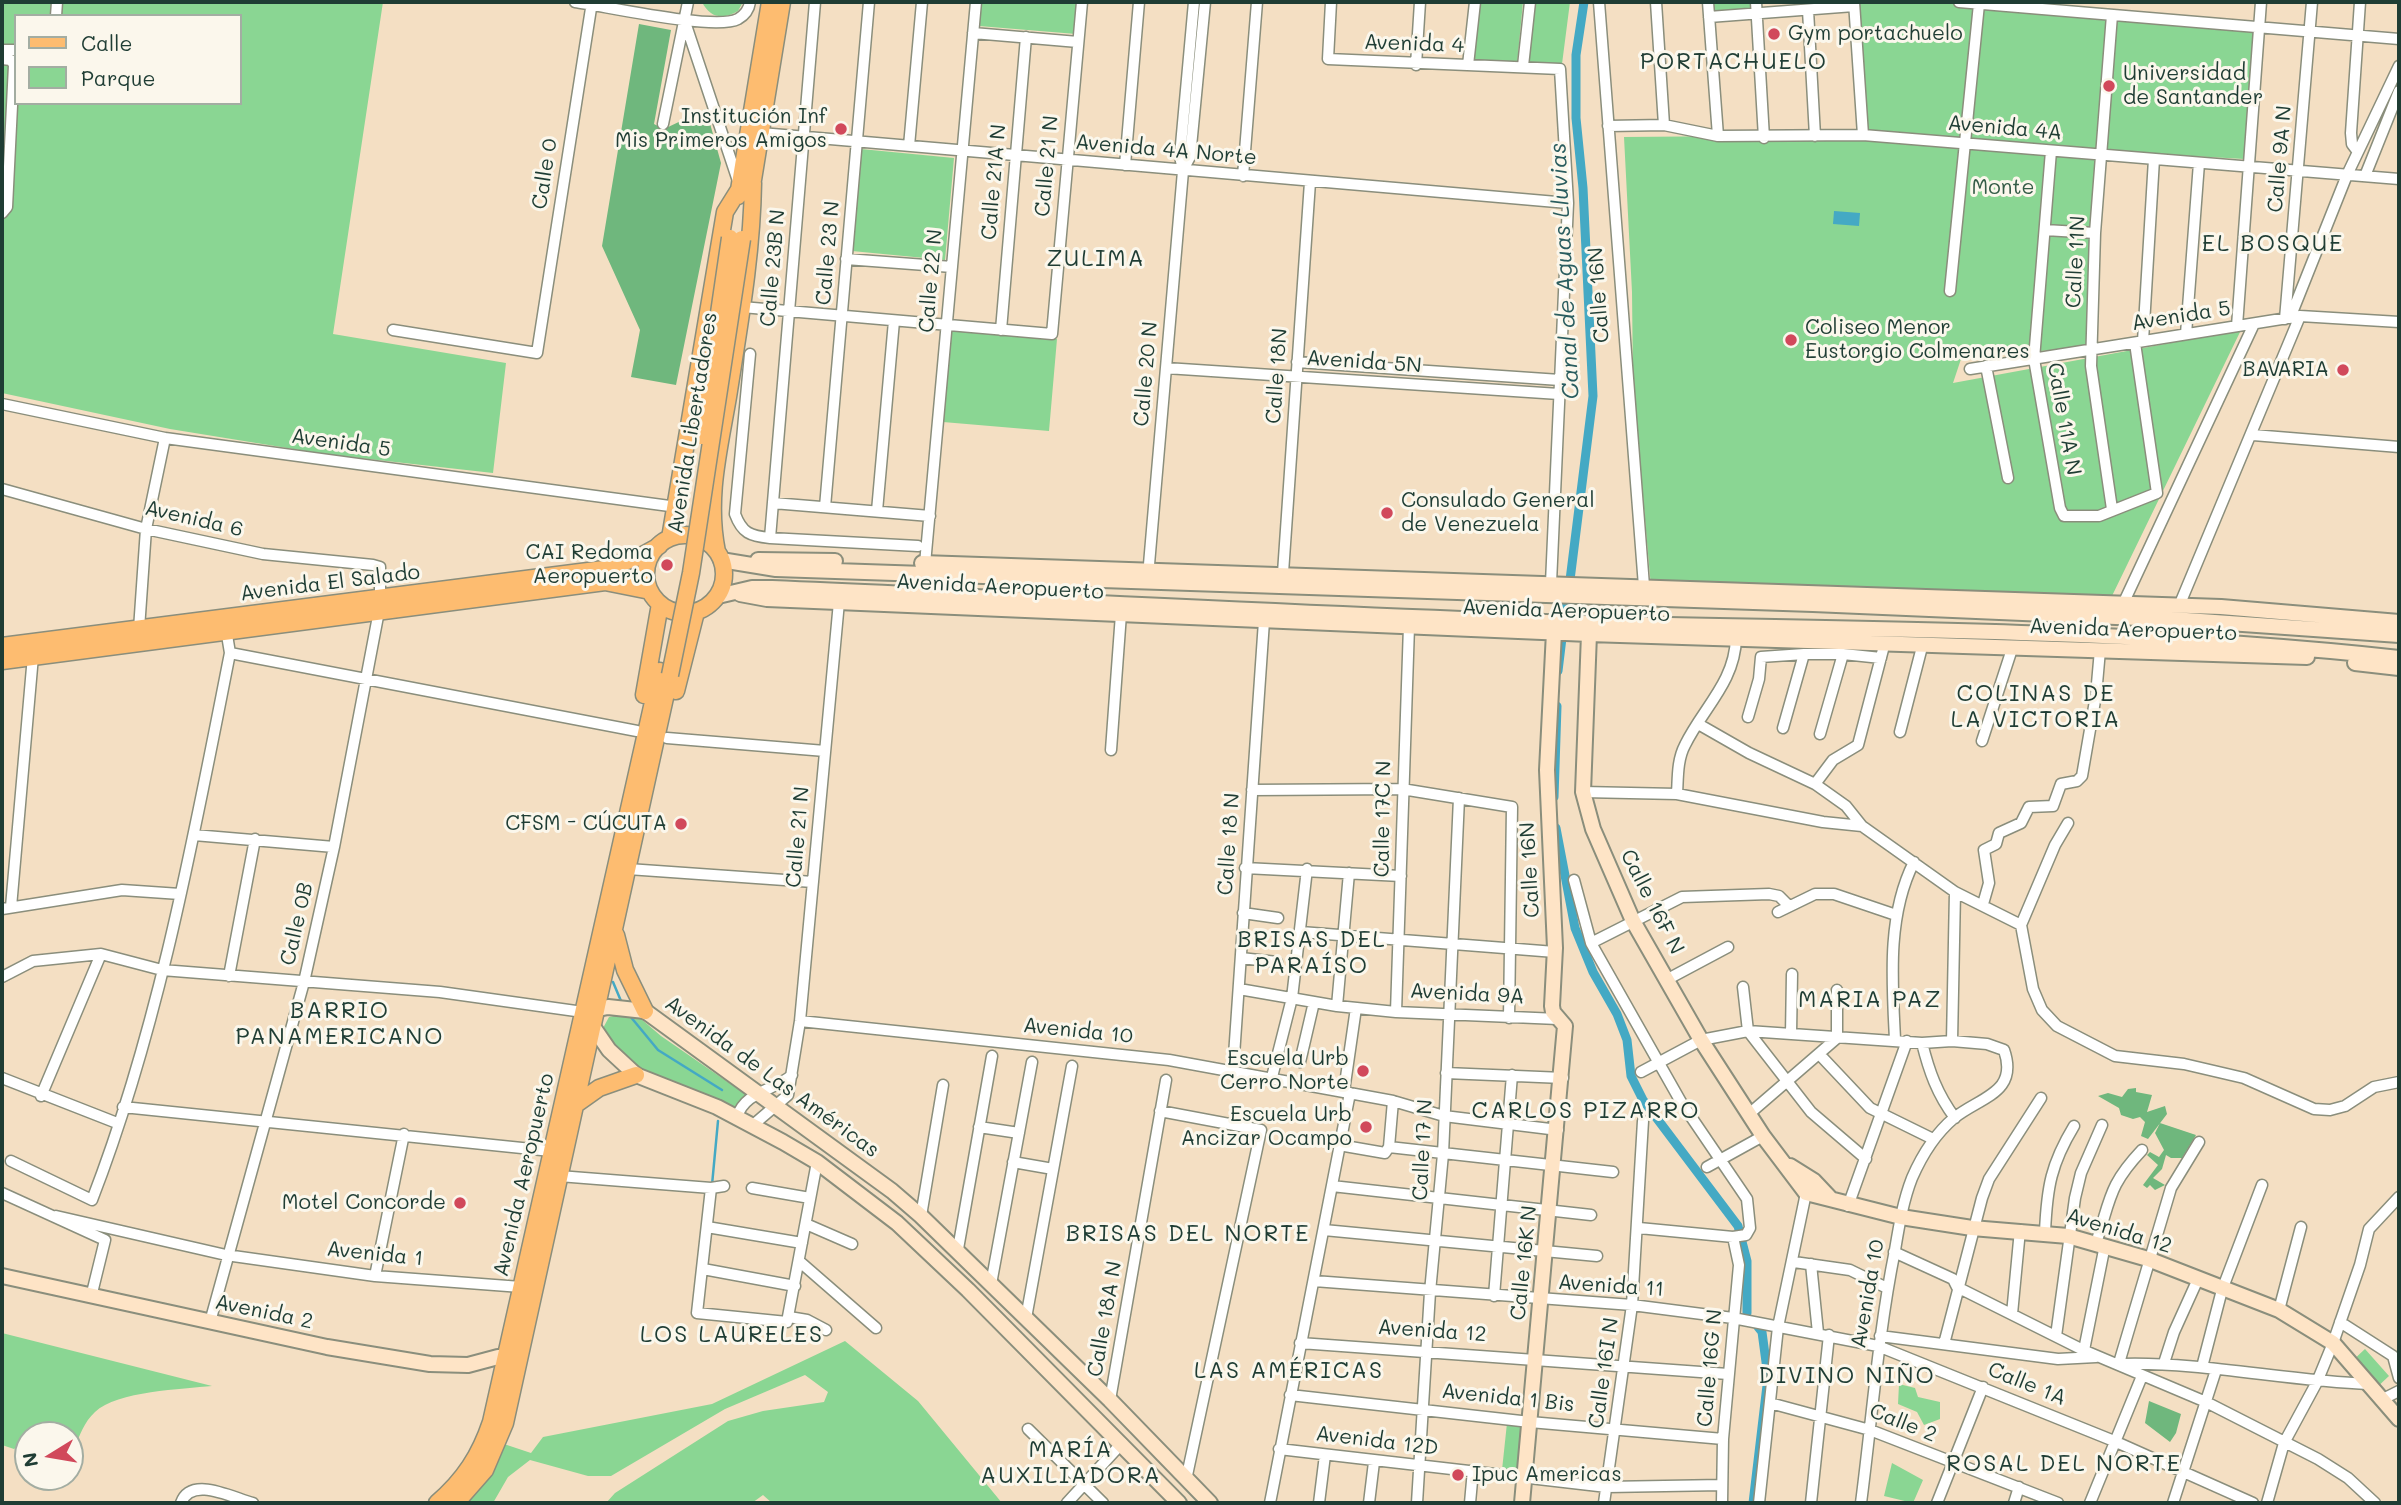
<!DOCTYPE html>
<html>
<head>
<meta charset="utf-8">
<style>
	body { margin:0 }
	#map { position:relative; width:2401px; height:1505px; overflow:hidden; background:#f4dfc3; font-family:Mali,sans-serif }
	canvas { display:block }
	.frame { position:absolute; inset:0; border:4px solid #1f3d34; pointer-events:none }
	.legend { position:absolute; left:14px; top:14px; width:228px; height:91px; box-sizing:border-box; background:#fbf7ec; border:2px solid #a3ada2; margin:0; padding:9px 12px; list-style:none; font-size:21px; color:#1f3d34 }
	.legend li { display:flex; align-items:center; gap:14px; height:35px }
	.legend b { width:35px; border:2px solid #a3ada2 }
	.north { position:absolute; left:14px; top:1421px; width:70px; height:70px; box-sizing:border-box; background:#fbf7ec; border:2px solid #a3ada2; border-radius:50%; rotate:259deg; font-size:19px; font-weight:700; line-height:28px; text-align:center; color:#1f3d34 }
	.north::after { content:''; display:block; margin:auto; width:24px; height:32px; background:#d1495b; clip-path:polygon(50% 0,100% 100%,50% 72%,0 100%) }
</style>
</head>
<body>
<div id="map">
<canvas width="2401" height="1505"></canvas>
<div class="frame"></div>
<ul class="legend">
<li><b style="height:9px;background:#fdbc70"></b>Calle</li>
<li><b style="height:19px;background:#8ad693"></b>Parque</li>
</ul>
<div class="north">N</div>
</div>
<script>
const g = document.querySelector('canvas').getContext('2d');
g.lineJoin = 'round';
function fillPath(path, color) { g.fillStyle = color; g.fill(path, 'evenodd'); }
function trace(path, color, width, dash) { g.strokeStyle = color; g.lineWidth = width; g.lineCap = dash ? 'butt' : 'round'; g.setLineDash(dash || []); g.stroke(path); }
function label(font, color, halo, rows, align = 'center') {
  g.font = font + ' Mali,sans-serif'; g.lineWidth = 6; g.setLineDash([]); g.textBaseline = 'middle'; g.strokeStyle = halo; g.fillStyle = color; for (const [text, x, y, turn = 0] of rows) {
    g.save(); g.translate(x, y); g.rotate((+turn || 0) * Math.PI / 180); g.textAlign = isNaN(turn) ? turn : align; if (halo) g.strokeText(text, 0, 0); g.fillText(text, 0, 0); g.restore();
  }
}
const green = new Path2D(`
	M 2,2 L 383,2 L 333,334 L 506,363 L 493,473 L 324,454 L 170,429 L 2,393 ZM 16,16 L 240,16 L 240,103 L 16,103 Z
	M 702,2 L 743,2 L 738,11 C 723,20 710,18 702,2 Z
	M 981,2 L 1079,2 L 1076,34 L 979,26 Z
	M 1479,2 L 1523,2 L 1517,65 L 1473,61 Z
	M 1533,2 L 1570,2 L 1562,64 L 1527,63 Z
	M 1706,2 L 1750,2 L 1751,12 L 1708,15 Z
	M 1854,2 L 1961,2 L 2257,26 L 2244,159 L 2104,151 L 2090,346 L 1961,359 L 1953,383 L 2241,330 L 2111,598 L 1651,587 L 1633,384 L 1632,292 L 1624,137 L 1862,135 Z
	M 861,149 L 954,158 L 945,260 L 852,251 Z
	M 950,331 L 1057,339 L 1049,431 L 943,422 Z
	M 624,1014 L 640,1018 L 661,1036 L 748,1096 L 738,1107 L 724,1108 C 677,1089 629,1077 602,1030 L 609,1017 Z
	M 2,1333 L 212,1386 C 183,1389 117,1391 95,1412 C 84,1422 80,1435 74,1449 L 70,1448 L 70,1435 L 28,1435 L 28,1439 L 14,1449 L 2,1445 Z
	M 845,1341 L 918,1401 L 1002,1503 L 772,1503 L 763,1495 L 752,1503 L 606,1503 L 615,1493 L 728,1421 L 763,1411 L 824,1402 L 828,1392 L 805,1375 L 725,1409 L 611,1476 L 588,1476 L 530,1460 L 508,1477 L 493,1503 L 465,1503 L 485,1481 L 504,1444 L 531,1453 L 543,1437 L 712,1404 Z
	M 2365,1349 L 2389,1376 L 2374,1390 L 2350,1363 Z
	M 1899,1384 L 1915,1388 L 1918,1397 L 1940,1402 L 1940,1419 L 1924,1425 L 1917,1412 L 1898,1404 Z
	M 1507,1423 L 1524,1426 L 1520,1474 L 1502,1470 Z
	M 1892,1463 L 1923,1480 L 1913,1503 L 1884,1496 Z`);
const forest = new Path2D(`
	M 639,24 L 671,30 L 654,124 L 664,129 L 706,109 L 721,163 L 676,385 L 631,377 L 640,330 L 602,246 Z
	M 2136,1088 L 2136,1092 L 2152,1095 L 2147,1112 L 2165,1106 L 2167,1114 L 2148,1139 L 2141,1136 L 2145,1122 L 2140,1117 L 2133,1119 L 2121,1115 L 2119,1108 L 2098,1096 L 2108,1093 L 2122,1097 L 2128,1089 Z
	M 2160,1123 L 2196,1135 L 2182,1158 L 2171,1158 L 2166,1155 L 2162,1169 L 2153,1178 L 2165,1185 L 2155,1190 L 2150,1185 L 2147,1188 L 2143,1185 L 2158,1165 L 2147,1155 L 2150,1152 L 2159,1157 L 2164,1150 L 2155,1133 Z
	M 2149,1401 L 2181,1414 L 2176,1433 L 2170,1442 L 2145,1423 Z`);
const water = new Path2D(`
	M 1834,211 L 1860,213 L 1859,226 L 1833,224 Z`);
const stream = new Path2D(`
	M 613,982 L 621,1001
	M 630,1016 L 658,1050 L 722,1090
	M 712,1185 L 718,1121`);
const canal = new Path2D(`
	M 1570,580 L 1593,396 L 1583,188 L 1576,118 L 1576,55 L 1584,2
	M 1565,615 L 1567,600
	M 1558,671 L 1562,638
	M 1554,797 L 1557,706
	M 1556,828 L 1575,928 L 1593,972 L 1617,1014 L 1627,1040 L 1631,1076 L 1643,1100 L 1738,1226 L 1747,1261 L 1747,1313
	M 1753,1503 L 1768,1377 L 1762,1332 L 1758,1327`);
const street = new Path2D(`
	M 575,2 C 605,6 715,31 738,19 C 745,15 749,9 750,2
	M 1331,2 L 1328,59 L 1560,69 L 1568,203 L 1551,583
	M 1599,2 L 1644,586
	M 1656,2 L 1664,125
	M 1708,2 L 1718,136
	M 1756,2 L 1764,138
	M 1854,2 L 1863,135
	M 1959,2 L 2399,39
	M 1808,10 L 1815,136
	M 2112,15 L 2095,233 L 2091,366 L 2112,509
	M 56,16 L 57,2
	M 1709,17 L 1854,6
	M 684,19 L 738,181
	M 973,33 L 1078,42
	M 2,50 L 16,50
	M 2,59 L 11,60 L 14,65 L 7,207 L 2,213
	M 1416,65 L 1420,2
	M 1468,65 L 1475,2
	M 1523,66 L 1530,2
	M 663,124 L 688,2
	M 1608,126 L 1664,125 L 1718,136 L 1863,135 L 2399,179
	M 761,133 L 1568,203
	M 909,146 L 922,2
	M 2051,151 L 2034,359 L 2060,508 L 2064,516 L 2099,516 L 2157,493 L 2135,343
	M 2358,152 L 2352,144 L 2351,133 L 2360,2
	M 1125,165 L 1139,2
	M 1183,170 L 1190,157 L 1205,2
	M 1243,176 L 1257,2
	M 2365,176 L 2399,91
	M 2045,230 L 2095,233
	M 846,259 L 952,267
	M 1950,291 L 1979,4
	M 742,307 L 1052,334 L 1082,2
	M 2290,318 L 2347,175 L 2399,66
	M 2285,319 L 2312,2
	M 2237,326 L 2261,2
	M 393,330 L 537,353 L 592,2
	M 1001,330 L 1026,37
	M 2186,334 L 2199,163
	M 2143,341 L 2154,159
	M 750,354 L 735,514 C 742,533 750,536 770,538 L 918,546
	M 1297,362 L 1560,380
	M 1986,366 L 2008,478
	M 1166,368 L 1559,394
	M 1970,369 L 2300,316 L 2399,322
	M 2,404 L 165,438 L 677,507
	M 2253,435 L 2399,447
	M 2,489 L 146,529 L 263,554 L 373,565 L 380,567 L 380,598
	M 773,503 L 930,516
	M 825,507 L 869,2
	M 877,511 L 894,321
	M 770,538 L 815,2
	M 925,564 L 976,2
	M 1283,573 L 1310,182
	M 1148,576 L 1183,171 L 1180,156 L 1194,2
	M 2123,604 L 2254,324
	M 2179,606 L 2300,316
	M 139,629 L 146,529 L 165,438
	M 230,653 L 637,731
	M 1748,717 L 1759,679 L 1761,657 L 1804,654
	M 1700,725 L 1749,753 L 1815,784 L 1846,806 L 1862,826 L 1955,892 L 2021,925 L 2033,989 L 2042,1010 L 2057,1026 L 2115,1056 L 2184,1064 L 2244,1078 L 2314,1109 L 2330,1110 L 2345,1106 L 2374,1087 L 2399,1082
	M 1783,728 L 1804,654 L 1843,654
	M 1900,732 L 1923,643
	M 1820,734 L 1843,654 L 1881,658
	M 667,738 L 825,751
	M 1982,741 L 2013,646
	M 1111,750 L 1121,614
	M 1815,784 L 1833,760 L 1858,745 L 1885,642
	M 1252,790 L 1402,789 L 1512,807 L 1509,1018
	M 1583,792 L 1677,794 L 1823,822 L 1862,826
	M 1677,794 C 1678,778 1677,760 1685,745 C 1703,708 1735,682 1736,638
	M 194,835 L 334,847
	M 1245,868 L 1401,876
	M 628,869 L 813,882
	M 1574,880 L 1591,943 L 1681,1102 L 1747,1199 L 1750,1228 L 1746,1235 L 1733,1237 L 1639,1228
	M 1983,904 L 1989,883 L 1984,850 L 1996,844 L 1999,833 L 2021,823 L 2029,807 L 2053,806 L 2061,784 L 2077,781 L 2082,776 L 2096,695 L 2100,650
	M 11,907 L 33,656
	M 2,909 L 122,890 L 180,894
	M 1778,912 L 1815,894 L 1834,894 L 1896,915
	M 1243,913 L 1278,918
	M 2021,925 L 2055,845 L 2068,823
	M 1301,932 L 1555,952
	M 1591,943 L 1682,897 L 1769,894 L 1779,896 L 1789,906
	M 1241,958 L 1277,962
	M 229,976 L 255,839
	M 2,977 L 33,961 L 101,954 L 162,970 L 440,992 L 583,1012
	M 1668,979 L 1728,947
	M 1743,987 L 1748,1031 L 1811,1112 L 1866,1159
	M 1239,989 L 1337,1006 L 1396,1012 L 1558,1019
	M 1337,1006 L 1349,873
	M 1396,1012 L 1409,626
	M 800,1021 L 1169,1060 L 1393,1101 L 1444,1116 L 1558,1130
	M 1791,1034 L 1792,974
	M 1895,1039 C 1892,980 1887,915 1914,862
	M 1952,1041 L 1955,892
	M 1922,1043 C 1929,1071 1937,1094 1955,1118
	M 1820,1055 L 1870,1108 L 1933,1139
	M 1300,1062 L 1314,1002
	M 1233,1070 L 1264,621
	M 1641,1072 L 1701,1040 L 1748,1031 L 1922,1043 L 1952,1041 L 1987,1044 L 2004,1050 C 2019,1093 1980,1097 1954,1118 C 1935,1134 1922,1155 1912,1178 C 1903,1201 1899,1226 1895,1250 C 1878,1334 1872,1419 1861,1503
	M 1446,1073 L 1563,1078
	M 1272,1077 L 1292,998 L 1307,869
	M 2,1078 L 117,1123
	M 1344,1091 L 1356,1008
	M 41,1096 L 101,954
	M 123,1107 L 551,1151
	M 1160,1111 L 1261,1130 L 1186,1480
	M 1749,1114 L 1837,1038 L 1837,990
	M 737,1117 C 745,1091 774,1091 792,1075
	M 753,1125 L 788,1095 L 800,1021 L 839,602
	M 979,1127 L 1019,1133
	M 1339,1145 L 1385,1153 L 1389,1147 L 1393,1101
	M 1389,1147 L 1613,1172
	M 11,1161 L 92,1200 C 159,1027 194,835 230,653 L 226,629
	M 1013,1162 L 1053,1169
	M 1707,1167 L 1763,1136
	M 559,1176 L 711,1188 L 724,1186
	M 1332,1186 L 1591,1215
	M 711,1188 L 697,1313 L 787,1322 L 817,1162
	M 752,1188 L 810,1198
	M 2,1193 L 105,1240 L 91,1297
	M 1848,1206 L 1907,1041
	M 56,1216 L 226,1255 L 375,1276 L 521,1287
	M 921,1216 L 943,1085
	M 806,1224 L 852,1244
	M 707,1227 L 802,1243
	M 1324,1230 L 1597,1256
	M 2045,1232 C 2047,1187 2051,1164 2074,1126
	M 2096,1243 C 2111,1199 2108,1186 2142,1150
	M 958,1249 L 992,1056
	M 1894,1252 L 1953,1279 L 1957,1287 L 2083,1350 L 2206,1402 L 2318,1459 L 2348,1478 L 2375,1503
	M 799,1261 L 876,1328
	M 1794,1262 L 1850,1270 L 1887,1288
	M 1811,1264 L 1818,1333
	M 703,1269 L 795,1286
	M 375,1276 L 404,1134
	M 1314,1281 L 1632,1305 L 1733,1318 L 1878,1346 L 2114,1441 L 2253,1503
	M 991,1284 L 1032,1062
	M 1494,1296 L 1512,1075
	M 2279,1310 L 2301,1227
	M 2012,1314 L 2020,1230
	M 789,1317 L 807,1320 L 826,1330
	M 1026,1318 L 1072,1066
	M 210,1322 L 304,982 L 334,847 L 379,611
	M 2340,1322 L 2393,1356 L 2399,1378
	M 1880,1336 L 2058,1359 L 2096,1357
	M 2056,1336 L 2075,1198 L 2081,1173 L 2102,1125
	M 1300,1343 L 1728,1374
	M 1944,1344 L 1982,1198 L 1989,1179 L 2041,1098
	M 2084,1350 L 2105,1245
	M 2119,1363 L 2171,1188 L 2199,1142
	M 2164,1363 L 2174,1332 L 2198,1279
	M 2123,1364 C 2205,1362 2286,1381 2369,1384
	M 2202,1367 L 2222,1290 L 2262,1185
	M 1290,1395 L 1530,1422 L 1723,1439
	M 2383,1399 L 2399,1391
	M 1110,1400 L 1166,1080
	M 1770,1403 L 1870,1430 L 2058,1503
	M 1028,1429 L 1103,1503
	M 1279,1449 L 1607,1487 L 1722,1485
	M 181,1503 C 191,1475 233,1498 253,1503
	M 1067,1503 L 1122,1443
	M 1270,1503 L 1350,1093
	M 1319,1503 L 1325,1455
	M 1369,1503 L 1374,1462
	M 1417,1503 L 1430,1292 L 1443,1154 L 1459,798
	M 1470,1503 L 1473,1470
	M 1604,1503 L 1632,1305 L 1643,1121
	M 1722,1503 L 1723,1439 L 1739,1265 L 1733,1237
	M 1759,1503 L 1778,1327 L 1806,1193
	M 1811,1503 L 1829,1335
	M 1937,1503 L 1983,1387
	M 2014,1503 L 2019,1487
	M 2090,1503 L 2142,1376
	M 2173,1503 L 2216,1370
	M 2267,1503 L 2284,1443 L 2317,1382 L 2333,1343 L 2360,1265 L 2369,1229 L 2399,1197`);
const secondary = new Path2D(`
	M 721,560 L 776,569 L 1813,604 L 2186,620 L 2399,635
	M 758,560 L 835,561
	M 922,563 L 2221,607 L 2399,622
	M 740,594 L 767,599 L 1589,634 L 2307,657
	M 718,596 L 752,588 L 772,588 C 1042,599 1312,615 1582,623 C 1854,630 2128,628 2399,658
	M 1589,634 L 1583,792 L 1593,829 L 1633,921 L 1701,1040 L 1763,1136 L 1806,1193 L 1901,1217 L 1972,1228 L 2068,1236 L 2148,1259 L 2279,1310 L 2333,1343 L 2399,1419
	M 2355,663 L 2399,668
	M 1790,1166 L 1814,1181 L 1831,1199
	M 2,1276 L 327,1347 L 430,1364 L 468,1365 L 498,1357 L 515,1360
	M 1179,1503 L 968,1290 L 897,1223 L 817,1162 L 783,1142 L 717,1107 L 636,1075 L 609,1050 L 583,1012 L 608,1007 L 645,1011 L 892,1191 L 921,1216 L 1110,1400 L 1210,1503
	M 1522,1503 L 1565,1026 L 1553,1012 L 1552,1006 L 1555,948 L 1547,770 L 1554,632`);
const primary = new Path2D(`
	M 751,192 L 782,2
	M 738,196 L 770,2
	M646 574a39 39 0 1 1 78 0a39 39 0 1 1-78 0Z
	M 670,538 L 725,212 L 740,188
	M 717,552 C 706,498 719,450 728,397 C 739,326 752,255 753,183
	M 2,646 L 604,569 L 639,557 L 659,546
	M 2,661 L 605,582 L 650,591
	M 676,691 L 696,612
	M 644,695 L 660,604
	M 616,935 L 625,970 L 645,1011
	M 575,1105 L 599,1088 L 636,1075
	M 437,1503 C 464,1480 480,1455 491,1422 L 660,671
	M 456,1503 L 485,1470 L 505,1423 L 670,675`);
const primaryBridge = new Path2D(`
	M 701,436 L 730,238
	M 670,675 L 691,573 L 742,239`);
const markers = [
	[1774,34,7,"#d1495b"],
	[2109,86,7,"#d1495b"],
	[841,129,7,"#d1495b"],
	[1791,340,7,"#d1495b"],
	[2343,370,7,"#d1495b"],
	[1387,513,7,"#d1495b"],
	[667,565,7,"#d1495b"],
	[681,824,7,"#d1495b"],
	[1363,1071,7,"#d1495b"],
	[1366,1127,7,"#d1495b"],
	[460,1203,7,"#d1495b"],
	[1458,1475,7,"#d1495b"]
];
const poiNames = [
	["Gym portachuelo",1788,34,"left"],
	["Universidad",2123,74,"left"],
	["de Santander",2123,98,"left"],
	["Institución Inf",827,117],
	["Mis Primeros Amigos",827,141],
	["Coliseo Menor",1805,328,"left"],
	["Eustorgio Colmenares",1805,352,"left"],
	["BAVARIA",2329,370],
	["Consulado General",1401,501,"left"],
	["de Venezuela",1401,525,"left"],
	["CAI Redoma",653,553],
	["Aeropuerto",653,577],
	["CFSM - CÚCUTA",667,824],
	["Escuela Urb",1349,1059],
	["Cerro Norte",1349,1083],
	["Escuela Urb",1352,1115],
	["Ancizar Ocampo",1352,1139],
	["Motel Concorde",446,1203],
	["Ipuc Americas",1472,1475,"left"]
];
const streetNames = [
	["Avenida 4",1414,44,2],
	["Avenida 4A",2005,128,5],
	["Avenida 4A Norte",1166,150,5],
	["Calle 9A N",2280,159,-85],
	["Calle 21 N",1047,166,-85],
	["Calle 0",545,174,-81],
	["Calle 21A N",994,182,-85],
	["Calle 23 N",828,253,-85],
	["Calle 11N",2076,262,-87],
	["Calle 23B N",773,268,-85],
	["Calle 22 N",931,281,-85],
	["Calle 16N",1599,295,-94],
	["Avenida 5",2181,316,-9],
	["Avenida 5N",1364,362,4],
	["Calle 20 N",1146,374,-85],
	["Calle 18N",1277,376,-86],
	["Calle 11A N",2064,419,80],
	["Avenida Libertadores",693,423,-81],
	["Avenida 5",341,443,8],
	["Avenida 6",194,519,13],
	["Avenida El Salado",330,583,-7],
	["Avenida Aeropuerto",1000,587,3],
	["Avenida Aeropuerto",1566,611,2],
	["Avenida Aeropuerto",2133,630,2],
	["Calle 17C N",1383,819,-89],
	["Calle 21 N",798,837,-85],
	["Calle 18 N",1229,844,-86],
	["Calle 16N",1530,870,-93],
	["Calle 16F N",1652,902,63],
	["Calle 0B",297,924,-77],
	["Avenida 9A",1467,994,3],
	["Avenida 10",1078,1031,6],
	["Avenida de Las Américas",772,1077,36],
	["Calle 17 N",1423,1150,-87],
	["Avenida Aeropuerto",524,1175,-77],
	["Avenida 12",2119,1231,17],
	["Avenida 1",375,1254,6],
	["Calle 16K N",1524,1263,-84],
	["Avenida 11",1611,1286,4],
	["Avenida 10",1868,1294,-80],
	["Avenida 2",264,1312,12],
	["Calle 18A N",1105,1319,-80],
	["Avenida 12",1432,1331,4],
	["Calle 16G N",1710,1368,-85],
	["Calle 16I N",1604,1373,-82],
	["Calle 1A",2027,1384,22],
	["Avenida 1 Bis",1508,1398,6],
	["Calle 2",1903,1423,22],
	["Avenida 12D",1377,1441,7]
];
const parkNames = [
	["Monte",2003,188]
];
const neighbourhoodNames = [
	["PORTACHUELO",1734,62],
	["EL BOSQUE",2273,244],
	["ZULIMA",1096,259],
	["COLINAS DE",2036,694],
	["LA VICTORIA",2036,720],
	["BRISAS DEL",1312,940],
	["PARAÍSO",1312,966],
	["MARIA PAZ",1870,1000],
	["BARRIO",340,1011],
	["PANAMERICANO",340,1037],
	["CARLOS PIZARRO",1586,1111],
	["BRISAS DEL NORTE",1188,1234],
	["LOS LAURELES",732,1335],
	["LAS AMÉRICAS",1289,1371],
	["DIVINO NIÑO",1847,1376],
	["MARÍA",1071,1450],
	["AUXILIADORA",1071,1476],
	["ROSAL DEL NORTE",2064,1464]
];
const waterNames = [
	["Canal de Aguas Lluvias",1565,271,-93]
];
fillPath(green, '#8ad693');
fillPath(forest, '#6fb77d');
fillPath(water, '#44a9c4');
trace(stream, '#44a9c4', 2.5);
trace(canal, '#44a9c4', 9);
trace(street, '#8a8e7c', 13);
trace(secondary, '#8a8e7c', 18);
trace(primary, '#8a8e7c', 19);
trace(street, '#fff', 10);
trace(secondary, '#fee4c6', 14);
trace(primary, '#fdbc70', 16);
trace(primaryBridge, '#8a8e7c', 19, []);
trace(primaryBridge, '#fdbc70', 16);
for (const [x, y, r, color] of markers) { const dot = new Path2D(); dot.arc(x, y, r, 0, 2 * Math.PI); g.fillStyle = color; g.fill(dot); trace(dot, '#fbf7ec', 2.5); }
label('21px', '#1f3d34', '#fbf7ec', poiNames, 'right');
label('21px', '#1f3d34', '#fbf7ec', streetNames);
label('21px', '#345c47', '#fbf7ec', parkNames);
g.letterSpacing = '2px';
label('23px', '#1f3d34', '#fbf7ec', neighbourhoodNames);
g.letterSpacing = '0px';
label('italic 23px', '#2a5d5f', '#fbf7ec', waterNames);
</script>
</body>
</html>
